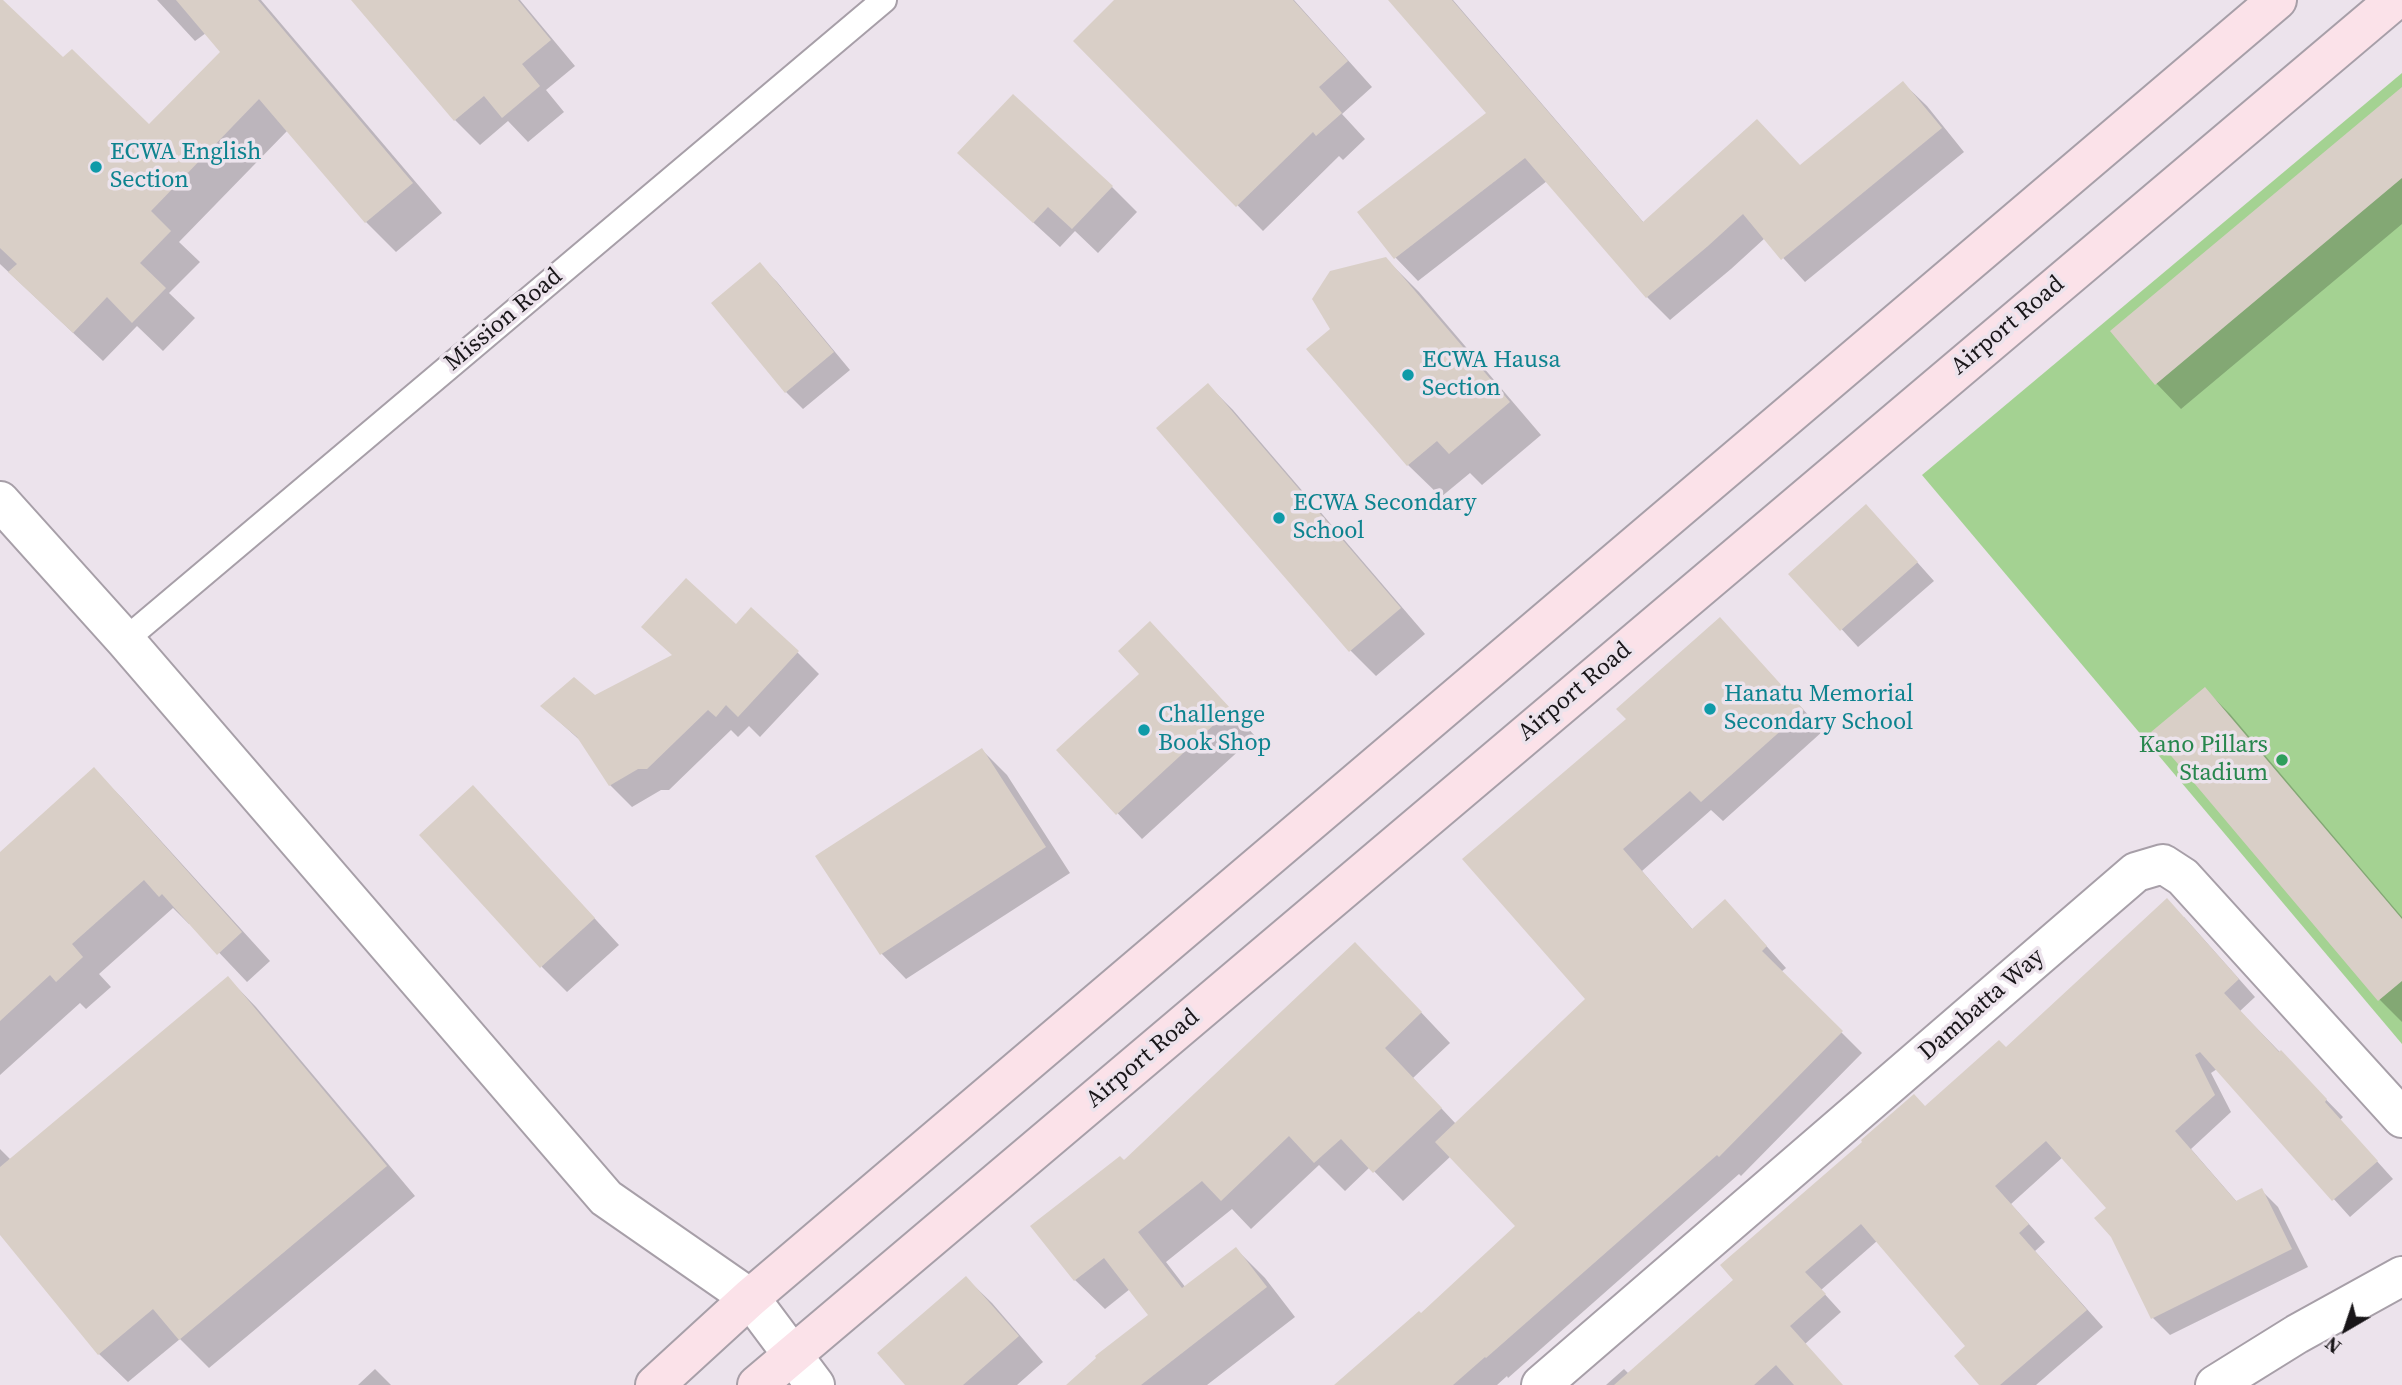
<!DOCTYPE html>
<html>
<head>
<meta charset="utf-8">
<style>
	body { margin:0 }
	#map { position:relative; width:2402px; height:1385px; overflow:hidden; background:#ece3ec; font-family:"Source Serif 4",serif }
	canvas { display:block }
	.north { position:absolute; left:2311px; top:1294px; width:70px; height:70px; -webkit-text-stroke:5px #ece3ec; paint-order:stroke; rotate:219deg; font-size:19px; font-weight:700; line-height:28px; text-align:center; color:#191619 }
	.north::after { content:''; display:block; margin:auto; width:24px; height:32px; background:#191619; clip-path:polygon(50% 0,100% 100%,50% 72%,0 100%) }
</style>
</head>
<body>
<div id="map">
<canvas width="2402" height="1385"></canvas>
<div class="north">N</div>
</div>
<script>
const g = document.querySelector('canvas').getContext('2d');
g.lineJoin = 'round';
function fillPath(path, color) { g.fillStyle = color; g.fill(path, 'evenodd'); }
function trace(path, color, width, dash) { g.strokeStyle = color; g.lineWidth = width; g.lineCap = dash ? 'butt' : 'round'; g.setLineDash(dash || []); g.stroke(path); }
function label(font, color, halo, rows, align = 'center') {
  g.font = font + ' "Source Serif 4",serif'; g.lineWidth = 7; g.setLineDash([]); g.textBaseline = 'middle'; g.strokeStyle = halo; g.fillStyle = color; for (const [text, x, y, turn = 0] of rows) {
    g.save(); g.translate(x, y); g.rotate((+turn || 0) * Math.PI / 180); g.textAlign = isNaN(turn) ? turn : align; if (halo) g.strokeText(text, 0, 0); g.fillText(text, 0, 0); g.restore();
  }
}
const green = new Path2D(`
	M 2402,73 L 2402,1044 L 1922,475 Z`);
const shadow = new Path2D(`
	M 0,0 L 63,60 L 149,127 L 222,52 L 206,33 L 195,41 L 157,0 L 261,0 L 442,213 L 396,252 L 366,222 L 288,130 L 179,242 L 200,262 L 169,293 L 195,318 L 163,351 L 137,326 L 103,361 L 0,264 Z
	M 354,0 L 520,0 L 575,66 L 546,90 L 564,112 L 528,142 L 508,121 L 480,145 L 455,120 Z
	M 1118,0 L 1294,0 L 1372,87 L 1342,114 L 1365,139 L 1343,160 L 1339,156 L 1263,231 L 1075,41 Z
	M 1391,0 L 1453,0 L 1644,223 L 1801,167 L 1903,83 L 1927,106 L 1964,152 L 1805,282 L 1765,238 L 1731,269 L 1670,320 L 1647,297 L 1547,181 L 1418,281 L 1395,257 L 1488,113 Z
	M 2402,89 L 2402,224 L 2181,409 L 2156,383 Z
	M 985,178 L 1112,187 L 1137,212 L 1098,253 L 1075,231 L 1060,247 Z
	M 1386,259 L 1419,292 L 1541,435 L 1482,485 L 1470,473 L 1441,497 L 1408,465 L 1309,349 L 1332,329 Z
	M 760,265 L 777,282 L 850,370 L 803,409 L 786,392 Z
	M 1208,385 L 1233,410 L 1425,634 L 1376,676 L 1351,651 L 1158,428 Z
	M 1883,524 L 1934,581 L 1858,647 L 1791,574 Z
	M 1720,619 L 1823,731 L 1723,821 L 1711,810 L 1642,871 L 1693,930 L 1745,922 L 1786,968 L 1781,972 L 1862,1053 L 1741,1176 L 1739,1174 L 1508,1378 L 1507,1376 L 1497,1385 L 1337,1385 L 1421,1315 L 1518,1226 L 1451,1156 L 1403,1201 L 1370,1167 L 1345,1191 L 1319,1165 L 1251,1229 L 1232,1209 L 1166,1262 L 1186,1288 L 1236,1249 L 1265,1278 L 1295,1317 L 1207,1385 L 1068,1385 L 1150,1315 L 1130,1289 L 1105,1309 L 1075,1280 L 1033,1226 L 1384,973 L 1450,1043 L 1413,1078 L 1456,1124 L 1587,1000 L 1629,719 Z
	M 736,627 L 797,652 L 819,674 L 760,737 L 749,726 L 738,737 L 731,730 L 669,790 L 661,790 L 632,807 L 610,785 L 584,744 L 543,707 L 595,697 Z
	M 1175,649 L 1255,736 L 1142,839 L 1058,750 L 1141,674 Z
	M 2205,689 L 2230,714 L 2402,917 L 2402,1022 L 2380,1000 L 2153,733 Z
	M 982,750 L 1007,775 L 1070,873 L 906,979 L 881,953 Z
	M 94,770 L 122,798 L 270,961 L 247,982 L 191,923 L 189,924 L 173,908 L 99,974 L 111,987 L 86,1009 L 80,1003 L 0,1075 L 0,854 Z
	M 498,813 L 619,945 L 567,992 L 542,967 Z
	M 2184,917 L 2255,997 L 2240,1011 L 2343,1117 L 2340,1120 L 2393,1179 L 2350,1217 L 2217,1069 L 2211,1073 L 2231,1112 L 2191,1149 L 2237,1202 L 2261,1190 L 2278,1207 L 2308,1267 L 2170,1335 L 2153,1318 L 2109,1208 L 2063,1157 L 2011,1204 L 2045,1242 L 2035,1251 L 2103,1327 L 2036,1385 L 1981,1385 L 1967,1346 L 1877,1241 L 1821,1290 L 1841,1312 L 1805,1344 L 1842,1385 L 1606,1385 L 1624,1369 L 1629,1374 L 1925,1108 Z
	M 228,978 L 256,1007 L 415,1196 L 209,1368 L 180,1339 L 128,1382 L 99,1354 L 0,1232 L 0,1149 L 11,1160 Z
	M 966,1278 L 992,1303 L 1043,1362 L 1017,1385 L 907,1385 Z
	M 375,1369 L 391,1385 L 358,1385 Z`);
const building = new Path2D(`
	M 0,0 L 3,0 L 63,57 L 72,49 L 149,124 L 220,52 L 176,0 L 258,0 L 413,183 L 365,223 L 259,99 L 151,211 L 171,231 L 140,263 L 166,288 L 132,323 L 107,297 L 73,333 L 8,272 L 17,264 L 0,248 Z
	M 351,0 L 518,0 L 551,40 L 522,64 L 540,86 L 502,118 L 484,96 L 454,121 Z
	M 1114,0 L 1293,0 L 1348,61 L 1319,87 L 1342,113 L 1316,136 L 1313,132 L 1236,207 L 1073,41 Z
	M 1388,0 L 1452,0 L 1643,222 L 1757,119 L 1800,165 L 1903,81 L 1942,128 L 1781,260 L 1743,214 L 1708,246 L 1646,298 L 1525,158 L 1394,259 L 1357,212 L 1486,113 Z
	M 2402,87 L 2402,178 L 2155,385 L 2110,331 Z
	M 1013,94 L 1113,186 L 1072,229 L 1048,207 L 1033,223 L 957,153 Z
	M 1386,257 L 1510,402 L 1449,454 L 1437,441 L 1407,466 L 1306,349 L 1330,329 L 1312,299 L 1330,271 Z
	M 760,262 L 834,352 L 785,393 L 711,303 Z
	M 1208,383 L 1401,608 L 1349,652 L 1156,428 Z
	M 1866,504 L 1918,562 L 1840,631 L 1788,574 Z
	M 686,578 L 736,624 L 751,607 L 799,651 L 738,717 L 726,705 L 716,717 L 708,710 L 647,769 L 638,769 L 609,786 L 577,737 L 540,706 L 574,677 L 595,695 L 672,655 L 641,627 Z
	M 1720,617 L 1804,710 L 1701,802 L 1690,791 L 1623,849 L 1692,929 L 1725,899 L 1767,946 L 1762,951 L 1843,1031 L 1719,1157 L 1717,1155 L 1486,1358 L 1485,1357 L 1453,1385 L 1334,1385 L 1419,1311 L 1421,1313 L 1515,1226 L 1435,1142 L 1585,999 L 1462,859 L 1626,719 L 1616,709 Z
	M 1150,621 L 1231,709 L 1116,815 L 1056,750 L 1139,674 L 1118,651 Z
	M 2205,687 L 2402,919 L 2402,981 L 2378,1001 L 2151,732 Z
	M 982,748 L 1046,847 L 880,955 L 815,856 Z
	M 94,767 L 242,932 L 217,955 L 162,894 L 159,897 L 144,880 L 72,944 L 83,957 L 56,982 L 50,975 L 0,1021 L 0,852 Z
	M 473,785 L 595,918 L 540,968 L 419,835 Z
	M 2167,898 L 2239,979 L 2224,993 L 2279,1052 L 2281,1050 L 2327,1099 L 2325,1102 L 2378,1161 L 2332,1201 L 2200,1052 L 2195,1055 L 2215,1095 L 2175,1131 L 2236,1201 L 2262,1188 L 2292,1249 L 2151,1319 L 2111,1237 L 2094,1218 L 2106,1208 L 2046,1141 L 1995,1186 L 2029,1224 L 2019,1233 L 2087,1310 L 2000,1385 L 1979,1385 L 1954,1356 L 1965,1346 L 1861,1224 L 1805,1272 L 1826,1294 L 1790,1326 L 1843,1385 L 1794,1385 L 1776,1365 L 1754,1385 L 1614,1385 L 1733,1280 L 1720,1265 L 1862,1142 L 1861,1140 L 1914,1094 L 1925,1106 L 1999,1040 L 2006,1047 Z
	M 1355,942 L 1422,1012 L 1385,1048 L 1442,1108 L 1373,1173 L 1341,1139 L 1314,1163 L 1289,1136 L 1221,1201 L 1202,1181 L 1138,1232 L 1182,1288 L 1236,1247 L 1267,1287 L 1141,1385 L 1066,1385 L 1096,1358 L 1095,1356 L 1148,1315 L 1104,1258 L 1074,1281 L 1030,1226 L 1120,1156 L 1124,1160 Z
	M 228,976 L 387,1166 L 179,1340 L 153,1309 L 98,1355 L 0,1235 L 0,1167 Z
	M 966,1276 L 1019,1336 L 963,1385 L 905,1385 L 877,1353 Z`);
const service = new Path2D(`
	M 125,640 L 884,0`);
const minor = new Path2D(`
	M 0,501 L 125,640 L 606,1198 L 750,1298 L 815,1385
	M 1541,1385 L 2136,872 L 2163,864 L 2183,877 L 2402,1118
	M 2215,1385 L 2297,1334 L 2402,1276`);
const secondary = new Path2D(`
	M 655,1385 L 750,1298 L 2277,0
	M 757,1385 L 2395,0`);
const markers = [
	[96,167,7,"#0f9aa8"],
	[1408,375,7,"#0f9aa8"],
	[1279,518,7,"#0f9aa8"],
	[1710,709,7,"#0f9aa8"],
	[1144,730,7,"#0f9aa8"],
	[2282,760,7,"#2e9e5b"]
];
const cultureNames = [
	["ECWA English",110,153],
	["Section",110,181],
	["ECWA Hausa",1422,361],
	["Section",1422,389],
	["ECWA Secondary",1293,504],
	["School",1293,532],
	["Hanatu Memorial",1724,695],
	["Secondary School",1724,723],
	["Challenge",1158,716],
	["Book Shop",1158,744]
];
const streetNames = [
	["Mission Road",504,320,-40],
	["Airport Road",2008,326,-40],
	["Airport Road",1575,692,-40],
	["Dambatta Way",1982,1005,-41],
	["Airport Road",1143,1059,-40]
];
const leisureNames = [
	["Kano Pillars",2268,746],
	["Stadium",2268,774]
];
fillPath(green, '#a4d292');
fillPath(shadow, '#0003');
fillPath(building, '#d9cfc7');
trace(service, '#a79fa8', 28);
trace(minor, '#a79fa8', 42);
trace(secondary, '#a79fa8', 42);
trace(service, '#fff', 24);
trace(minor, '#fff', 38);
trace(secondary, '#fbe2e9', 38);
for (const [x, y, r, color] of markers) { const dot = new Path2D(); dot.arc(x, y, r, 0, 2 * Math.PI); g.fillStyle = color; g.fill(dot); trace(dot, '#ece3ec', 2.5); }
label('24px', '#0d838f', '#ece3ec', cultureNames, 'left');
label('24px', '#191619', '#ece3ec', streetNames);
label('24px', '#27864d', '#ece3ec', leisureNames, 'right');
</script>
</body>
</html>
